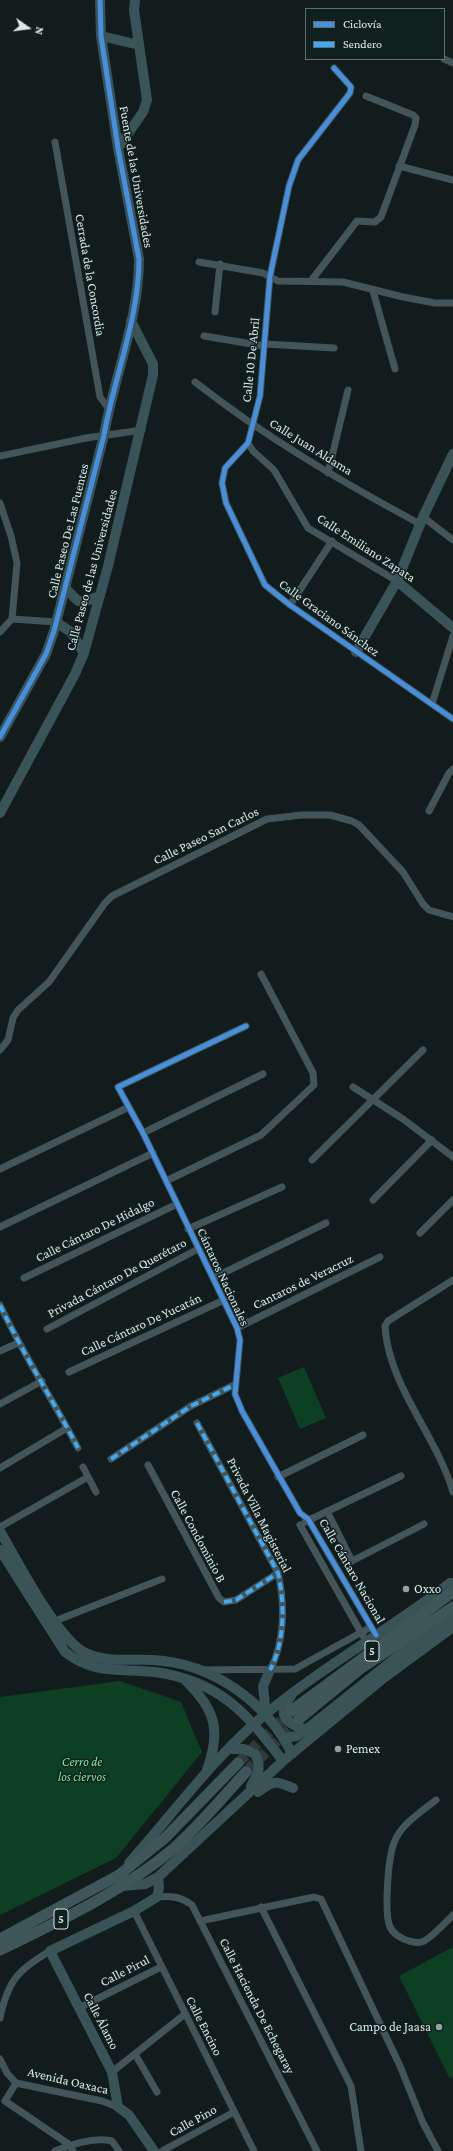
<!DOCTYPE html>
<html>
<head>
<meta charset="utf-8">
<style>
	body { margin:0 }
	#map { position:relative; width:453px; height:2151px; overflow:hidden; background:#131c1c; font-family:"Crimson Pro",serif }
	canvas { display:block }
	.legend { position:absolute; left:305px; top:8px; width:140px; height:52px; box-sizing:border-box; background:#0f201f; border:1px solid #61706f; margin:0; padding:5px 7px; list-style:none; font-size:12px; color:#dce7e6 }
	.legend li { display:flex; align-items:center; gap:8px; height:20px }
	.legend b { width:20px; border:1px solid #61706f }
	.north { position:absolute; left:8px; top:8px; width:40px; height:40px; -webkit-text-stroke:3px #0f201f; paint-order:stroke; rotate:104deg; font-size:11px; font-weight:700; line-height:16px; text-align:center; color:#dce7e6 }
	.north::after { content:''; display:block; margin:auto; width:14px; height:18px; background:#dce7e6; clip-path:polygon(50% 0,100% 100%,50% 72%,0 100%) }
</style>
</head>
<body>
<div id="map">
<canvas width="453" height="2151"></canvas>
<ul class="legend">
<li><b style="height:5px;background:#468fdf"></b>Ciclovía</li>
<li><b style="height:5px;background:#3fa9f5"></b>Sendero</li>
</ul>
<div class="north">N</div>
</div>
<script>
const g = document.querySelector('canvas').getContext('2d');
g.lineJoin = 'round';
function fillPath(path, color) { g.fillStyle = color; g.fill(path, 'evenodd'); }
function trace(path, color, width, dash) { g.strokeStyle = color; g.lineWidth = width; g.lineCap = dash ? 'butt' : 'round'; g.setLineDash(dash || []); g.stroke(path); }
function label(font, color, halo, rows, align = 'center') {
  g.font = font + ' "Crimson Pro",serif'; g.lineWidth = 3; g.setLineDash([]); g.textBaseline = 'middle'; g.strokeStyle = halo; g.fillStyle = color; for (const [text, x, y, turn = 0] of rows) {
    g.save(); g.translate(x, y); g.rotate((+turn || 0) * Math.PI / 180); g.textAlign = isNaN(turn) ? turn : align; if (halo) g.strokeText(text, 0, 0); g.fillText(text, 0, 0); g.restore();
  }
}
const green = new Path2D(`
	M 304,1367 L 326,1418 L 300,1429 L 278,1378 Z
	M 120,1681 L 181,1702 L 202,1752 L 116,1858 L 0,1915 L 0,1697 Z
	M 453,1947 L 453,2077 L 450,2079 L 399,1976 Z`);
const primaryTunnel = new Path2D(`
	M 238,1763 L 291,1711
	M 246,1772 L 299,1719`);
const street = new Path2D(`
	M 444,59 L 453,63
	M 334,68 L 351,87 L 350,93 L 298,160 L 289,186 L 270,276 L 260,396 L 248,443 L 225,468 L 222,483 L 226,503 L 265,585 L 290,605 L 453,719
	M 55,142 L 100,397 L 109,409
	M 399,166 L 453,180
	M 199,262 L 263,273 L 278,281 L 343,282 L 403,297 L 435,303 L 453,303
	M 311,281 L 357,221 L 375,222 L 381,217 L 415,125 L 416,118 L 413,115 L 366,96
	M 373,291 L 395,369
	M 215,312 L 220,264
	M 204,336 L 264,346
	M 265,344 L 334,348
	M 195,382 C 265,437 342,482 420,524
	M 248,443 L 253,451 L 274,470 L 308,528 L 397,581
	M 0,456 L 86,438 L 142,430
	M 328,473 L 348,390
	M 0,503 L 11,536 L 17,563 L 12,619
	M 423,517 L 453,540
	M 290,605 L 332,541
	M 0,632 L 12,619 L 56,622
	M 432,704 L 453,636
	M 429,811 L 449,773 L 453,769
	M 246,1026 L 118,1087 L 143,1133 L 237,1328 L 240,1340 L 235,1394 L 242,1411 L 300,1513 L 308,1519 L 376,1635
	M 0,1050 L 8,1040 L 13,1018 L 18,1010 L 49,982 L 105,903 L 112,896 L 267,819 L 302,815 L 330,815 L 352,821 L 359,825 L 403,872 L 423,904 L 429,910 L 453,917
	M 353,1087 L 403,1119 L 453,1157
	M 143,1133 L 263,1074
	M 312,1160 L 423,1050
	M 0,1169 L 129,1107
	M 166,1181 L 261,1135 L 314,1085 L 313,1073 L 261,974
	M 373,1200 L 432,1140
	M 0,1227 L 153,1153
	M 188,1229 L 282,1187
	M 420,1233 L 453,1200
	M 24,1278 L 177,1204
	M 213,1278 L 326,1223
	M 453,1280 L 388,1321 L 385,1326 C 388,1385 437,1436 453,1492
	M 0,1305 C 23,1354 53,1400 78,1448
	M 237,1328 L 380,1257
	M 47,1329 L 198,1249
	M 0,1351 L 18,1343
	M 69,1372 L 224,1300
	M 0,1404 L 42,1381
	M 197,1423 L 278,1573 C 285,1603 285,1642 270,1670
	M 111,1459 L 191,1406 L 236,1384
	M 148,1465 L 219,1598 L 224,1602 L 236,1600 L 278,1573
	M 83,1467 L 96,1492
	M 0,1468 L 67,1428
	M 278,1477 L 363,1435
	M 327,1511 L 352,1561 L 424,1524
	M 305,1522 L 401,1476
	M 300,1525 L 363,1636
	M 0,1527 L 88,1477
	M 55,1621 L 162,1579
	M 202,1670 L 295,1669 L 371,1627
	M 436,1800 C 422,1811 400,1825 394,1843 C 388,1858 384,1913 390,1927 C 393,1934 402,1939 409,1941 C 414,1942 419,1944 424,1941 C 432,1937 446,1922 453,1915
	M 157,1897 C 171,1896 180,1896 192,1905 L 317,2151
	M 261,1907 L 351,2086 L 361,2151
	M 134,1911 L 254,2151
	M 200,1921 L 314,1897 L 321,1899 L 400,2066 L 423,2123 L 438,2151
	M 79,2008 L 161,1967
	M 0,2018 C 8,1980 18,1970 50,1951
	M 135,2054 L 157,2092
	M 0,2059 L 7,2073 L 16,2083 L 102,2101 L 118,2107
	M 112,2072 L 185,2014
	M 5,2101 L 70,2145 L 73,2151
	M 5,2101 L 16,2083
	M 55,2151 C 73,2144 94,2137 112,2141 L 119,2151
	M 162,2151 L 234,2112`);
const secondary = new Path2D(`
	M 101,36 L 139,45
	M 118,148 L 143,112 L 147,100 L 134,10 L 135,0
	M 397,581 L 453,628
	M 65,588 L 78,601 L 86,601 L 100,596
	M 56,622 L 71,632 L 84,653
	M 356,652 L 397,581 L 423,517 L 453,454
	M 0,737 L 46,654 L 54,631 L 104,435 C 114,377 139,319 139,259 L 118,148 L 101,36 L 100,0
	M 0,813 L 75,674 L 84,653 L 108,566 L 153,375 L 153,364 L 131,321
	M 0,1531 C 17,1561 55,1634 82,1651 C 101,1663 131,1659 153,1660 C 212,1663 267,1702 292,1754
	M 0,1550 L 65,1652 C 95,1675 120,1668 155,1672 C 219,1681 246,1712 283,1761
	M 186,1681 C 216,1710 221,1731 207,1770
	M 291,1696 C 274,1717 290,1726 309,1730
	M 266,1714 L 263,1686 L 270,1670
	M 284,1738 L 297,1736 L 307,1729 L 417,1641 L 453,1617
	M 228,1749 L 244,1749 L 255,1754 C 262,1767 258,1774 251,1786
	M 258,1792 C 273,1781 275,1780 293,1788
	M 129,1863 C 171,1816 208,1765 255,1723 C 316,1670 387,1632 450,1583 L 453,1583
	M 122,1886 L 145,1884 L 158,1877 L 283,1761 L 385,1677 L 453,1627
	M 154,2151 L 129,2115 L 118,2107 L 112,2072 L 50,1951 L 134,1911 L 157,1897 L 159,1888 L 158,1877`);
const primary = new Path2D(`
	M 291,1711 L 453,1592
	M 299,1719 L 360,1669 L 453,1607
	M 0,1939 L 119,1875 L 165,1838 L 238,1763
	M 0,1950 C 59,1921 122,1892 173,1849 C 199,1826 222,1798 246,1772`);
const quiet = new Path2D(`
	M 0,1305 C 23,1354 53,1400 78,1448
	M 197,1423 L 278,1573 C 285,1603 285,1642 270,1670
	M 111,1459 L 191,1406 L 236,1384
	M 224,1602 L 236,1600 L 278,1573`);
const cycleway = new Path2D(`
	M 334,68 L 351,87 L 350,93 L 298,160 L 289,186 L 270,276 L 260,396 L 248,443 L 225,468 L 222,483 L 226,503 L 265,585 L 290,605 L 453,719
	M 0,737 L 46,654 L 54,631 L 104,435 C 114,377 139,319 139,259 L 118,148 L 101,36 L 100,0
	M 246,1026 L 118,1087 L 143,1133 L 237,1328 L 240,1340 L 235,1394 L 242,1411 L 300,1513 L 308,1519 L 376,1635`);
const markers = [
	[406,1589,4,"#96a09f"],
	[338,1749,4,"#96a09f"],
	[439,2027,4,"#96a09f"]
];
const shields = [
	[372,1651,14],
	[61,1919,14]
];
const shieldNames = [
	["5",372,1651],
	["5",61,1919]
];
const streetNames = [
	["Fuente de las Universidades",136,177,80],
	["Cerrada de la Concordia",90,275,80],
	["Calle 10 De Abril",251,360,-84],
	["Calle Juan Aldama",311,447,32],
	["Calle Paseo De Las Fuentes",68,531,-76],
	["Calle Emiliano Zapata",366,548,33],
	["Calle Paseo de las Universidades",92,570,-75],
	["Calle Graciano Sánchez",329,618,36],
	["Calle Paseo San Carlos",206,836,-26],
	["Calle Cántaro De Hidalgo",95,1230,-26],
	["Cántaros Nacionales",223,1277,65],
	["Privada Cántaro De Querétaro",117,1278,-28],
	["Cantaros de Veracruz",303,1282,-26],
	["Calle Cántaro De Yucatán",141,1325,-25],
	["Privada Villa Magisterial",259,1515,63],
	["Calle Condominio B",198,1536,62],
	["Calle Cántaro Nacional",352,1571,60],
	["Calle Pirul",125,1971,-27],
	["Calle Hacienda De Echegaray",257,2006,63],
	["Calle Álamo",101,2021,63],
	["Calle Encino",204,2026,63],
	["Avenida Oaxaca",68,2081,13],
	["Calle Pino",193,2121,-29]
];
const poiNames = [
	["Oxxo",414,1589],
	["Pemex",346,1749],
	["Campo de Jaasa",431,2027,"right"]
];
const parkNames = [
	["Cerro de",82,1762],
	["los ciervos",82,1777]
];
fillPath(green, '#0d4022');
trace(primaryTunnel, '#313a3a', 11, [11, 5.5]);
trace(street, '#435558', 7);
trace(secondary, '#395357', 10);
trace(primary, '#3f565a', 11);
trace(quiet, '#3fa9f5', 4, [8, 4]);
trace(cycleway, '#468fdf', 5);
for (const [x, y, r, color] of markers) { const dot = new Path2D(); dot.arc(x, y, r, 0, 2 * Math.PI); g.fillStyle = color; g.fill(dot); trace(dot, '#0f201f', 1.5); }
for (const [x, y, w] of shields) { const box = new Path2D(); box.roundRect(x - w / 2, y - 10, w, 20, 3); g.fillStyle = '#0f201f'; g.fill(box); trace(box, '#dce7e6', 1); }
label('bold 12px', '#dce7e6', null, shieldNames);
label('13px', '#dce7e6', '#0f201f', streetNames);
label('13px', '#dce7e6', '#0f201f', poiNames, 'left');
label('italic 13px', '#7ce69b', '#0f201f', parkNames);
</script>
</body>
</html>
